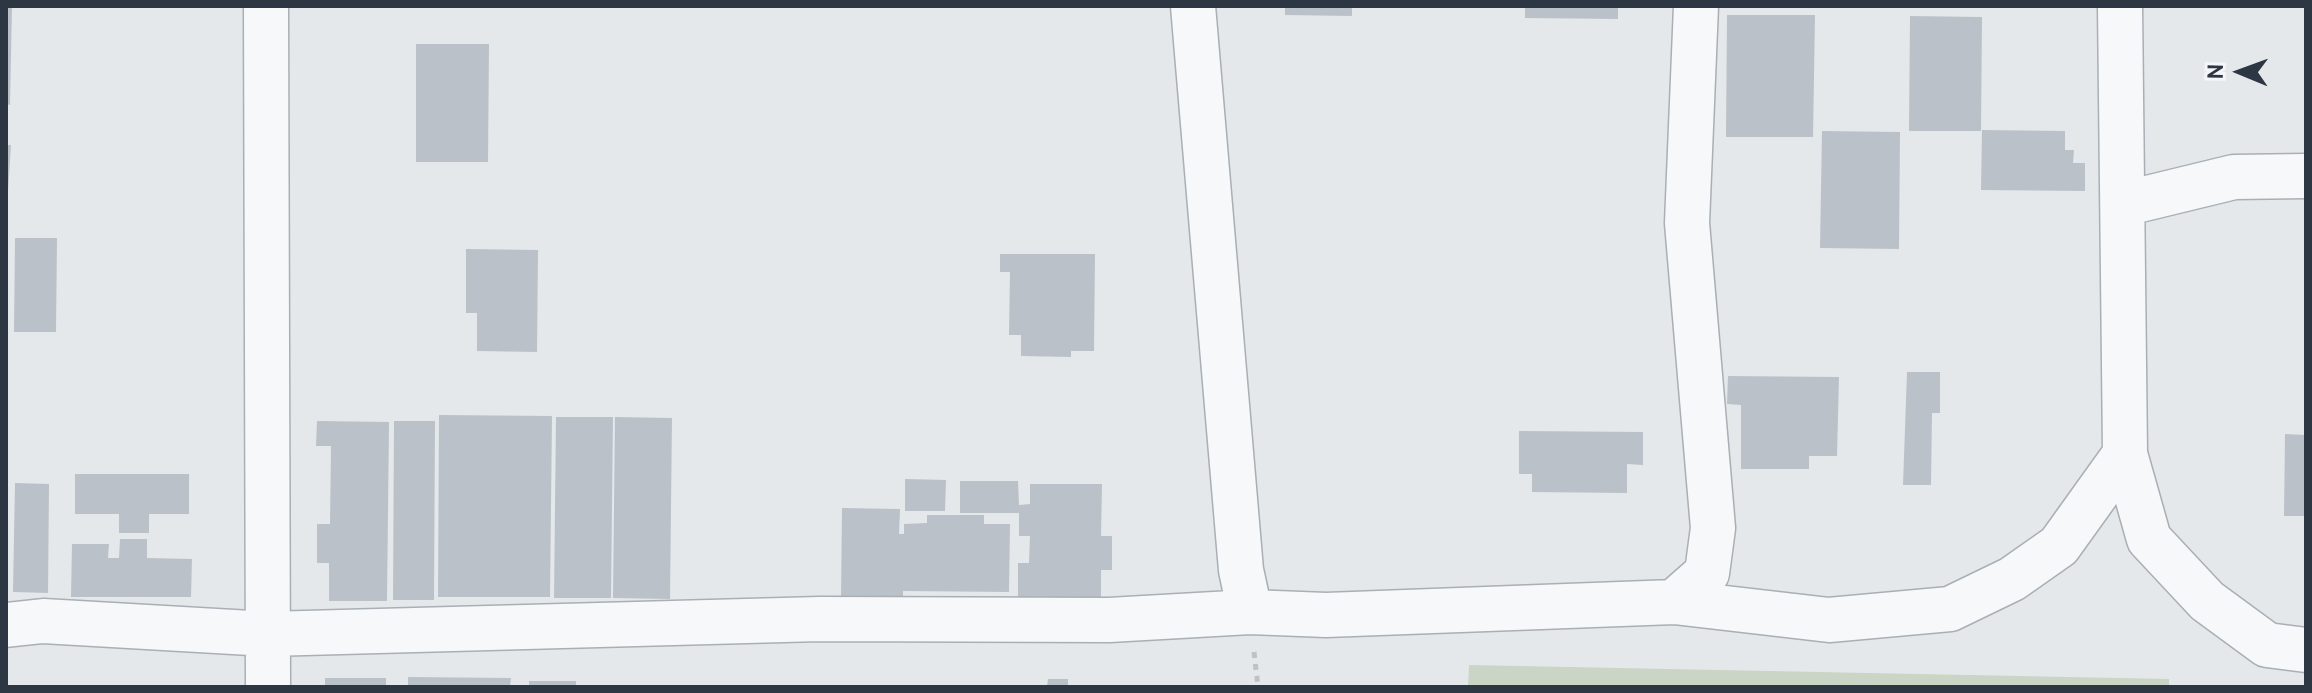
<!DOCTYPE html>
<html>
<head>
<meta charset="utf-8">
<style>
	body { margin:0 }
	#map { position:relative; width:2312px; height:693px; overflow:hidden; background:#e4e8eb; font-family:Cabin,sans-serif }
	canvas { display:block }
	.frame { position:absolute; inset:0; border:8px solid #2c3743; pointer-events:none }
	.north { position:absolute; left:2200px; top:32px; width:80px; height:80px; -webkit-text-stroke:6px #f4f6f8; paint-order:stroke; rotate:271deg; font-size:22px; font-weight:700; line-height:32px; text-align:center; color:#2c3743 }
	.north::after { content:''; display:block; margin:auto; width:28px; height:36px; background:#2c3743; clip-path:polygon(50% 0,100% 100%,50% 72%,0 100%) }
</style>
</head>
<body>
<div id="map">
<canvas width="2312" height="693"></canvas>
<div class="frame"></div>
<div class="north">N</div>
</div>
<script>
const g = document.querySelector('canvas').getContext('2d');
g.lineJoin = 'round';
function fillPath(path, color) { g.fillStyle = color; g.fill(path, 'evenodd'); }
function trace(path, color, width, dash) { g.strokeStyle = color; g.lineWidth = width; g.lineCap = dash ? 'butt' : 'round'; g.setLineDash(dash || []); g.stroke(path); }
const green = new Path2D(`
	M 1469,665 L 2169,679 L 2169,687 L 1468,687 Z`);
const building = new Path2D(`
	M 6,6 L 12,6 L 10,105 L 6,104 Z
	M 1285,6 L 1352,6 L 1352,16 L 1285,15 Z
	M 1525,6 L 1618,6 L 1618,19 L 1525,18 Z
	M 1727,15 L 1815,15 L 1813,137 L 1726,137 Z
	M 1910,16 L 1982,17 L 1981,131 L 1909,131 Z
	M 416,44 L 489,44 L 488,162 L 416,162 Z
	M 1982,130 L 2065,131 L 2065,150 L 2074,150 L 2073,163 L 2085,163 L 2085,191 L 1981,190 Z
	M 1822,131 L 1900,132 L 1899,249 L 1820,248 Z
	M 6,145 L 11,145 L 8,191 L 6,191 Z
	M 15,238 L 57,238 L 56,332 L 14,332 Z
	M 466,249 L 538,250 L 537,352 L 477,351 L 477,313 L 466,313 Z
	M 1000,254 L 1095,254 L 1094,351 L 1071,351 L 1071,357 L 1021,356 L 1021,335 L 1009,335 L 1010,272 L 1000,272 Z
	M 1907,372 L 1940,372 L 1940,413 L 1932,413 L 1931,485 L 1903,485 Z
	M 1728,376 L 1839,377 L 1837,456 L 1809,456 L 1809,469 L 1741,469 L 1741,405 L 1727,404 Z
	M 439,415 L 552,416 L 550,597 L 438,597 Z
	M 556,417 L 613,417 L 611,598 L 554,598 Z
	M 615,417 L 672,418 L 670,599 L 613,598 Z
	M 317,421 L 389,422 L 387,601 L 329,601 L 329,563 L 317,563 L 317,524 L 330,524 L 331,446 L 316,446 Z
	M 394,421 L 435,421 L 434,600 L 393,600 Z
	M 1519,431 L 1643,432 L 1643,465 L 1627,464 L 1627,493 L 1532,492 L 1532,474 L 1519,474 Z
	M 2285,434 L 2306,435 L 2306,516 L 2284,516 Z
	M 75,474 L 189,474 L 189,514 L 149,514 L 149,533 L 119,533 L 119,514 L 75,514 Z
	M 905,479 L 946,480 L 945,511 L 905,511 Z
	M 960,481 L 1018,481 L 1019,505 L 1030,504 L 1030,484 L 1102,484 L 1101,536 L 1112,536 L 1112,570 L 1101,570 L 1101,600 L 1018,600 L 1018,563 L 1029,563 L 1030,536 L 1019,536 L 1019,513 L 960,513 Z
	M 15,483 L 49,484 L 48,593 L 13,592 Z
	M 842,508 L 900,509 L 899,534 L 904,534 L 904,524 L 927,523 L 927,515 L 984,515 L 984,524 L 1010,524 L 1009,592 L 903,591 L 903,598 L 841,598 Z
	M 120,539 L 147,539 L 147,558 L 192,559 L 191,597 L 71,597 L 72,544 L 109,544 L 108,558 L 119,558 Z
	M 408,677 L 511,678 L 510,687 L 408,687 Z
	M 325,678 L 386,678 L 386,687 L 325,687 Z
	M 1048,679 L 1068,679 L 1068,687 L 1047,687 Z
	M 529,681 L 576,681 L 576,687 L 529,687 Z`);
const path = new Path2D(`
	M 1254,652 L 1258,687`);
const minor = new Path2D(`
	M 266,6 L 268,687
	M 1193,6 L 1241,570 L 1250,612
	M 2123,204 L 2234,177 L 2306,176
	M 2125,454 L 2149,539 L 2207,601 L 2267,645 L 2306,650
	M 1674,602 L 1707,573 L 1713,528 L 1687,223 L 1696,6
	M 6,625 L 43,621 L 268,634 L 820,619 L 1109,620 L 1250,612 L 1326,615 L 1674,602 L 1829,620 L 1950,609 L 2012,579 L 2059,546 L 2125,454 L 2120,6`);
fillPath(green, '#cbd5c5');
fillPath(building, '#bbc1c8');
trace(minor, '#a9afb5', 47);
trace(path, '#bec2c6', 5, [6, 6]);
trace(minor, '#f7f8f9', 44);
</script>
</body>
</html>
